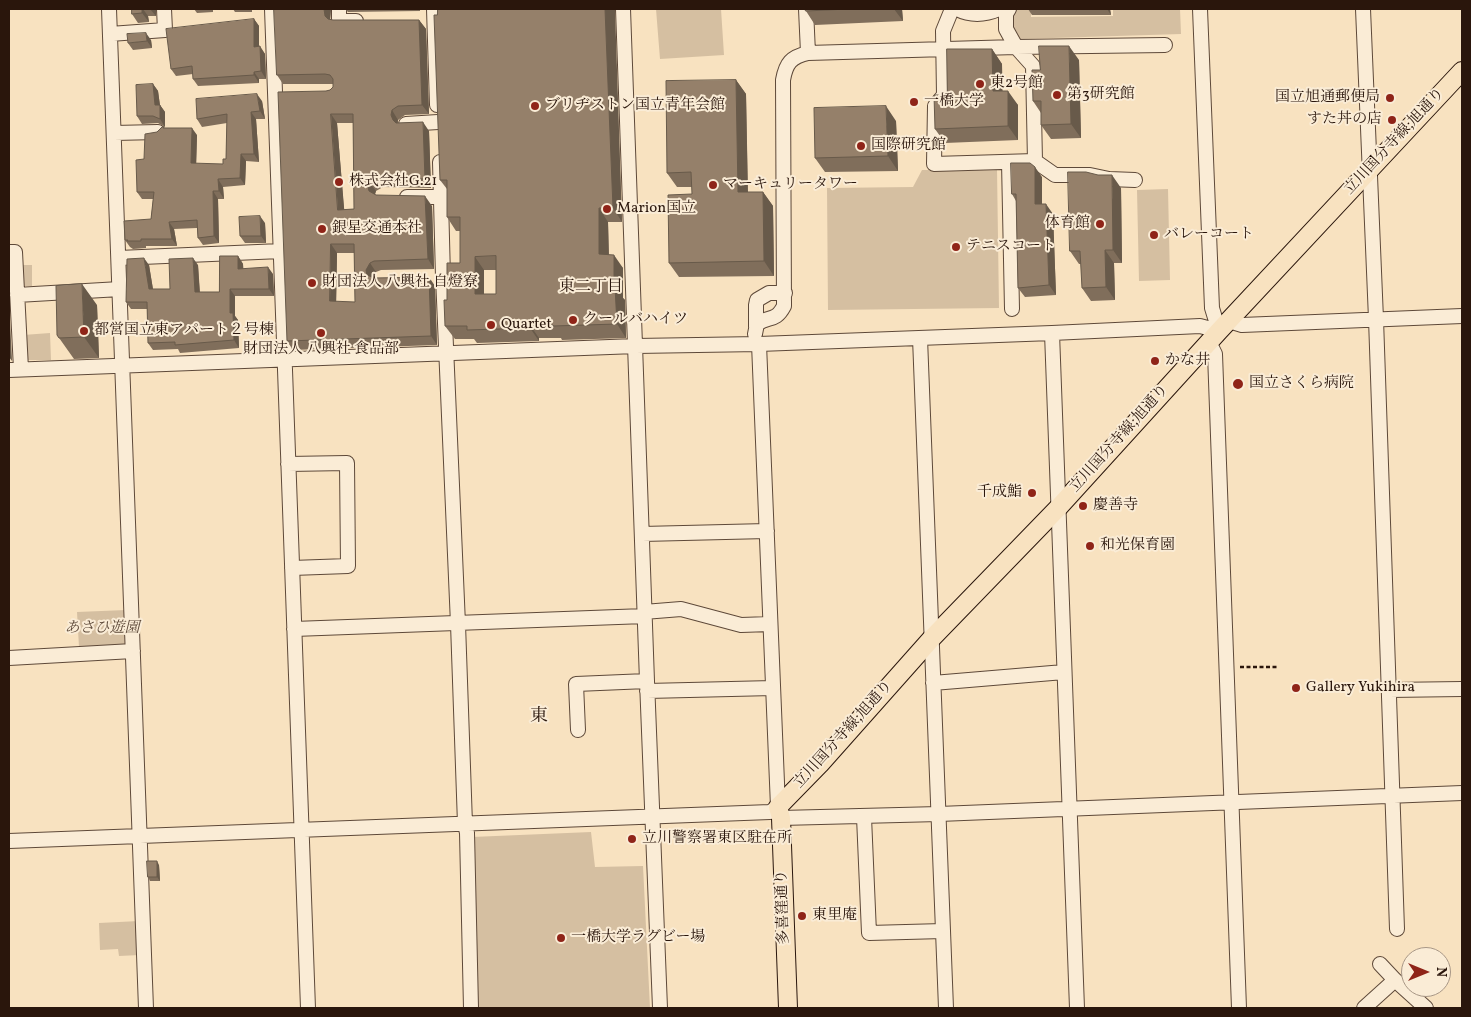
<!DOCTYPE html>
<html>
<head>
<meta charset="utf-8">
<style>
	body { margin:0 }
	#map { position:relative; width:1471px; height:1017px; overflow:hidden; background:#f8e2c0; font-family:Vollkorn,serif }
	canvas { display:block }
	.frame { position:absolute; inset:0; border:10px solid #2a160c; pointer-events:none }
	.north { position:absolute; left:1401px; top:947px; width:50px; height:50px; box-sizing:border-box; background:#faecd6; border:1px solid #a79685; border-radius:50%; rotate:90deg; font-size:14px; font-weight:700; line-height:20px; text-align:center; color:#2a160c }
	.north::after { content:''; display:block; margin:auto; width:18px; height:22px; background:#8f2418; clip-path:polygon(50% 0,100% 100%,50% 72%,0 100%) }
</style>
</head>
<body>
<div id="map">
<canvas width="1471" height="1017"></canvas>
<div class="frame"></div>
<div class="north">N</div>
</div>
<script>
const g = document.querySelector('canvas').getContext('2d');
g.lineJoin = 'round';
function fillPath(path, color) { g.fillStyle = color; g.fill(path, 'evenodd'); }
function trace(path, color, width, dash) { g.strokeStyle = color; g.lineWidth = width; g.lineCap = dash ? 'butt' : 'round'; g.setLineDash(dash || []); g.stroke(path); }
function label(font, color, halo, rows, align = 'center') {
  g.font = font + ' Vollkorn,"Noto Serif JP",serif'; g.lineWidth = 4; g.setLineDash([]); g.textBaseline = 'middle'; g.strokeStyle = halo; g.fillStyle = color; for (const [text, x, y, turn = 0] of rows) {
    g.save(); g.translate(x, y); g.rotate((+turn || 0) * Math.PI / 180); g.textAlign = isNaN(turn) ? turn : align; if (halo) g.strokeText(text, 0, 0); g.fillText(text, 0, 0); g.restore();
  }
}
const green = new Path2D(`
	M 656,9 L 721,9 L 724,55 L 660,59 Z
	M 1015,9 L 1031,9 L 1031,17 L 1113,16 L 1113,9 L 1180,9 L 1181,34 L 1020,39 C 1013,30 1006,19 1015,9 Z
	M 997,169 L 999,308 L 828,310 L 827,188 L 913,187 L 922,170 Z
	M 1168,189 L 1170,280 L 1139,281 L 1137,190 Z
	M 17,265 L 32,265 L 32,286 L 21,286 Z
	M 50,333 L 51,360 L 25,360 L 23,335 Z
	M 126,610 L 126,646 L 79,647 L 77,612 Z
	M 591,832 L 595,867 L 643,866 L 650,1008 L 477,1008 L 472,837 Z
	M 139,921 L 140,955 L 119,956 L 118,949 L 100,950 L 99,923 Z`);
const path = new Path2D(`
	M 1240,667 L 1278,667`);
const minor = new Path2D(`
	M 109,9 L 146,1008
	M 272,9 L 308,1008
	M 339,9 L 339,21 L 356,21
	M 434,9 L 437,105
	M 623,9 L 647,681 L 660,1008
	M 806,9 L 808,53
	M 952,9 L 943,31 L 944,95 L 935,106 L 934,164 L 1035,161 L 1055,175 L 1090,175 L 1109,179 L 1135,180
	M 957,9 C 971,16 985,15 999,9
	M 1009,9 L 1006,14 L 1006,29 L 1016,47 L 1033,66 L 1035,161
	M 1200,9 L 1212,308 L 1219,331
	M 1363,9 L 1376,319 L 1397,929
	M 110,34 L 165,30 L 164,9
	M 406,124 L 438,122
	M 114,133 L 158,132
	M 440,162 L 443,277 L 458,624 L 465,824 L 467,833 L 471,1008
	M 1009,162 L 1012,309
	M 407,197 L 441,197
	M 9,252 L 15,252 L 21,369
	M 119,258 L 281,251
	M 17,295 L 120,289
	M 1229,321 L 1242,325 L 1462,316
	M 756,327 L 756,305 L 757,300 L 769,293 L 785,293
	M 1052,333 L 1077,1008
	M 755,334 L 757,324 C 769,315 775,323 784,306 L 783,80 C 786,63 791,57 808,53 L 1016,47 L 1165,45
	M 920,338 L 946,1008
	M 1209,342 L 1215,354 L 1239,1008
	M 9,370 L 636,346 L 759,344 L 1052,333 L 1200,326 L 1219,331
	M 288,464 L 347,463 L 348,566 L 292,568
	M 642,534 L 767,531
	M 644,612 L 681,609 L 741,625 L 770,624
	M 294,629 L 645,616
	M 9,658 L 133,651
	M 933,683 L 1064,672
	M 1389,690 L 1462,689
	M 647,691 L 773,688
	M 578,730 L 576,684 L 647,681
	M 864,817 L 869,933 L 943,931
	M 781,818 L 939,814 L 1462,793
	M 9,841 L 770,812 L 778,807 L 759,344
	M 1380,964 L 1395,980 L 1426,1008
	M 1364,1008 L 1395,980`);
const major = new Path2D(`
	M 788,1008 L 781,818 L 778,807 L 820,764 L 932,638 L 1058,508 L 1219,331 L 1462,71`);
const wall = new Path2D(`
	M 132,9 L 156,9 L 156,16 L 148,16 L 149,22 L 138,23 L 132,14 Z
	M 194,9 L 213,9 L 213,12 L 197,13 Z
	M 233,9 L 252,9 L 252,12 L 235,12 Z
	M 274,9 L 331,9 L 330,20 L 419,20 L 426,29 L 429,114 L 405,115 L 398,120 L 398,123 L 429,131 L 431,188 L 383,187 L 376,191 L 375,195 L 432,206 L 434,269 L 381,270 L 376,272 L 373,278 L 435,286 L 437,345 L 293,350 L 287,341 L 326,91 L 330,90 L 333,87 L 333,84 L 283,84 L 277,75 ZM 337,123 L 353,123 L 354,209 L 344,210 ZM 337,253 L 354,253 L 355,302 L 336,302 Z
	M 345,9 L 420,9 L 420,11 L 348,12 Z
	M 479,9 L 614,9 L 622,222 L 608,222 L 609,255 L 623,268 L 623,298 L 625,300 L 626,338 L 562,340 L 561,338 L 539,338 L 539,341 L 477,343 L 474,339 L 455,339 L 445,326 L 447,300 L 460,263 L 460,231 L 456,231 L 447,217 L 447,189 L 440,180 L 437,15 ZM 484,270 L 496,270 L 496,294 L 484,294 Z
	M 805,9 L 902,9 L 903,21 L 815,25 L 806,11 Z
	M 1028,9 L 1110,9 L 1111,15 L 1032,15 Z
	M 254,19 L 259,26 L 259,46 L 265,54 L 266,79 L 259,79 L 259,83 L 198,86 L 193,79 L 193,74 L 176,76 L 171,69 Z
	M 151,40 L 152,48 L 133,50 L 128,43 Z
	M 992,49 L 1002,64 L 1002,91 L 1018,105 L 1018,140 L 945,143 L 935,129 L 947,95 Z
	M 1079,60 L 1081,138 L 1051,139 L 1041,125 L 1041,113 L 1033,101 L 1040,70 Z
	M 736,80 L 746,94 L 748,192 L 763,192 L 773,206 L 774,276 L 679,277 L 669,263 L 692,194 L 692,187 L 677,187 L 667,173 Z
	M 153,84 L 158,91 L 160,105 L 165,112 L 165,127 L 158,123 L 142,124 L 137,116 Z
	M 262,101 L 265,119 L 256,119 L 259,162 L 246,161 L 245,185 L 223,187 L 224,199 L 218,199 L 219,243 L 203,245 L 198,238 L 197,228 L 174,229 L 177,246 L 146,246 L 146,248 L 133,249 L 130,247 L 125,240 L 151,219 L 153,199 L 142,199 L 137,192 L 144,159 L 157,132 L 163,126 L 164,128 L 197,135 L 196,164 L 223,164 L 226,159 L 227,123 L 202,127 L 197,119 Z
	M 896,121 L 898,171 L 825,172 L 815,158 Z
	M 1042,177 L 1042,204 L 1053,214 L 1056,295 L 1025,297 L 1018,288 L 1016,201 L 1012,194 Z
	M 1121,188 L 1122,263 L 1114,263 L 1115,300 L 1091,301 L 1082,288 L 1081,264 L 1079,264 L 1070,251 Z
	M 265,223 L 266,243 L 245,243 L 240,236 Z
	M 238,256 L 243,264 L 243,269 L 273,274 L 274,296 L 235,296 L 235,316 L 238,320 L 239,348 L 180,353 L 178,349 L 153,350 L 148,343 L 147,309 L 131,309 L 126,302 L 149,265 L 153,289 L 170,289 L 198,265 L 200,292 L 219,292 Z
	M 97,305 L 99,358 L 74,359 L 57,335 Z
	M 159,865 L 160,881 L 150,881 L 148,877 Z`);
const shadedWall = new Path2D(`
	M 142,9 L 143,9 L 148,16 L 149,22 L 142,13 Z
	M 150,9 L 156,9 L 156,16 Z
	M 324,9 L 331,9 L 330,21 L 325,16 Z
	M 605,9 L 615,9 L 622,222 L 613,208 Z
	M 894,9 L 902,9 L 903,21 Z
	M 1107,9 L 1110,9 L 1111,15 Z
	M 254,19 L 259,26 L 259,54 L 254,47 Z
	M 419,20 L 426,29 L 429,114 L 422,105 Z
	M 146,33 L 151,40 L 152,48 L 147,41 Z
	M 260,46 L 265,54 L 266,79 L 261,71 Z
	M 1069,46 L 1079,60 L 1081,138 L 1071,124 Z
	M 992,49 L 1002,64 L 1003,106 L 993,91 Z
	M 254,72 L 259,79 L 259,83 L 254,75 Z
	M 736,80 L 746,94 L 748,207 L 738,192 Z
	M 153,84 L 158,91 L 160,106 L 160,105 L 165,112 L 165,127 L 160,119 L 155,105 Z
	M 1008,91 L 1018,105 L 1018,140 L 1008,126 Z
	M 257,94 L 262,101 L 265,119 L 260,111 Z
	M 886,106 L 896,121 L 898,171 L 888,156 Z
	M 392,110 L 398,120 L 397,124 L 393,120 L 391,115 Z
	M 251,112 L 256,119 L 259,162 L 254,154 Z
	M 331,114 L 337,123 L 345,219 L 338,210 Z
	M 423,122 L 429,131 L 431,188 L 425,179 Z
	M 192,128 L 197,135 L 196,171 L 191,163 Z
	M 241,154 L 246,161 L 245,185 L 240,178 Z
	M 1035,167 L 1042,177 L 1042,214 L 1035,204 Z
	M 1112,175 L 1121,188 L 1122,263 L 1113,250 Z
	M 218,179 L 223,187 L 224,199 L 219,191 Z
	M 369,182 L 376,191 L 374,196 L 369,191 L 368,187 Z
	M 213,191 L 218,199 L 219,243 L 214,236 Z
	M 763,192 L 773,206 L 774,276 L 764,261 Z
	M 425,196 L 432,206 L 434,269 L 428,259 Z
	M 1046,204 L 1053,214 L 1056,295 L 1049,285 Z
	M 599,208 L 608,222 L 609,268 L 599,254 Z
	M 260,216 L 265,223 L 266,243 L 261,236 Z
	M 169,222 L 174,229 L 177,246 L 172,239 Z
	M 331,244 L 337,253 L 336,311 L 330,301 Z
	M 1105,250 L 1114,263 L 1115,300 L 1106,287 Z
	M 614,255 L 623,268 L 623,298 L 625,300 L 626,338 L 617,324 L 614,287 Z
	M 238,256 L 243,264 L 244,276 L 238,269 Z
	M 475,257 L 484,270 L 484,308 L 475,294 Z
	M 144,258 L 149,265 L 154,296 L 149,289 Z
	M 193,258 L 198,265 L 200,299 L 195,292 Z
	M 370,263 L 376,272 L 372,279 L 367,275 L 366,270 Z
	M 268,267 L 273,274 L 274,296 L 269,289 Z
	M 429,277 L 435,286 L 437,345 L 431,336 Z
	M 82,284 L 97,305 L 99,358 L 84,337 Z
	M 230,289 L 235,296 L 235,316 L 238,320 L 239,348 L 234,340 L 230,313 Z
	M 9,301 L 12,361 L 9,357 Z
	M 530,325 L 539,338 L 539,341 L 530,328 Z
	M 157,861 L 159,865 L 160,881 L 157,877 Z`);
const building = new Path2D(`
	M 132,9 L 142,9 L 142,13 L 132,14 Z
	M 274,9 L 324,9 L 325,16 L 328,19 L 333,20 L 419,20 L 422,105 L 398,106 L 392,110 L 391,115 L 393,120 L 396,123 L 423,122 L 425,179 L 376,178 L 369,182 L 368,187 L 369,191 L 376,195 L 425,196 L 428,259 L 374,261 L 370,263 L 366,270 L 367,275 L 374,278 L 429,277 L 431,336 L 287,341 L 278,92 L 326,91 L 330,90 L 333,87 L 333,79 L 330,75 L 325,74 L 277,75 ZM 331,114 L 353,114 L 354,209 L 338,210 ZM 331,244 L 354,244 L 355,302 L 330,301 Z
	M 438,9 L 605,9 L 613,208 L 599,208 L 599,254 L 614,255 L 614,287 L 615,287 L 617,324 L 553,326 L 553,325 L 530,325 L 530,328 L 467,330 L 467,326 L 445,326 L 444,300 L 447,300 L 447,263 L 460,263 L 460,217 L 447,217 L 447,180 L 440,180 L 434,15 L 437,15 ZM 496,256 L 496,294 L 475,294 L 475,257 Z
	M 805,9 L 848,9 L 806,11 Z
	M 254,19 L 254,47 L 260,46 L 261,71 L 254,72 L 254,75 L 193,79 L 192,66 L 171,69 L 166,29 Z
	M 146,33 L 147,41 L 128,43 L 127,34 Z
	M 1039,46 L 1069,46 L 1071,124 L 1041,125 L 1041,101 L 1033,101 L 1032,70 L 1040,70 Z
	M 947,49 L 992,49 L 993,91 L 1008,91 L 1008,126 L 935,129 L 934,95 L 947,95 Z
	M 736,80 L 738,192 L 763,192 L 764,261 L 669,263 L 668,195 L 692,194 L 691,172 L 667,173 L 666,81 Z
	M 153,84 L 155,105 L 160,105 L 160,119 L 153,116 L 137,116 L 136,85 Z
	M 257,94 L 260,111 L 251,112 L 254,154 L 241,154 L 240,178 L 218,179 L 219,191 L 213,191 L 214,236 L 198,238 L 197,220 L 169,222 L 172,239 L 141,239 L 141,241 L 127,241 L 128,240 L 125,240 L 124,221 L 151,219 L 154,192 L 137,192 L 136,160 L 144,159 L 145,134 L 157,132 L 163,126 L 163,128 L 192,128 L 191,163 L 223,164 L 223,159 L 226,159 L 227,114 L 197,119 L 196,99 Z
	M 886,106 L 888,156 L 815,158 L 814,108 Z
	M 1011,163 L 1030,163 L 1035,167 L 1035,204 L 1046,204 L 1049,285 L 1018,288 L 1016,194 L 1012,194 Z
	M 1068,172 L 1086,172 L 1098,175 L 1112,175 L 1113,250 L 1105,250 L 1106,287 L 1082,288 L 1080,251 L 1070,251 Z
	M 260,216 L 261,236 L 240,236 L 239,217 Z
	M 220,256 L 238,256 L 238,269 L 268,267 L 269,289 L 230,289 L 230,313 L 233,313 L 234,340 L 175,345 L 175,342 L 148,343 L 147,302 L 126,302 L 127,259 L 144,258 L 149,289 L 170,289 L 169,259 L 193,258 L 195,292 L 219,292 Z
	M 82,284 L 84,337 L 59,338 L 57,335 L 56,286 Z
	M 147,861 L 157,861 L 157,877 L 148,877 Z`);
const markers = [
	[980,84,5,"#8f2418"],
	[1057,95,5,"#8f2418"],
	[1390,98,5,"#8f2418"],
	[914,102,5,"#8f2418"],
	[535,106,5,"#8f2418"],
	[1392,120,5,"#8f2418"],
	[861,146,5,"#8f2418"],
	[339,182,5,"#8f2418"],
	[713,185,5,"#8f2418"],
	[607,209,5,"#8f2418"],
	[1100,224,5,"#8f2418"],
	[322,229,5,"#8f2418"],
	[1154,235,5,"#8f2418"],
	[956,247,5,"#8f2418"],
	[312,283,5,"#8f2418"],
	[573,320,5,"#8f2418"],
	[491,325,5,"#8f2418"],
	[84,331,5,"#8f2418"],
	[321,333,5,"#8f2418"],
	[1155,361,5,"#8f2418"],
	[1238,384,6,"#8f2418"],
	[1032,493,5,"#8f2418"],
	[1083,506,5,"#8f2418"],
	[1090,546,5,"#8f2418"],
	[1296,688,5,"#8f2418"],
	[632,839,5,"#8f2418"],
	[802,916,5,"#8f2418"],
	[561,938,5,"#8f2418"]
];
const poiNames = [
	["東2号館",990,84],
	["第3研究館",1067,95],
	["国立旭通郵便局",1380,98,"right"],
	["一橋大学",924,102],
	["ブリヂストン国立青年会館",545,106],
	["すた丼の店",1382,120,"right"],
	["国際研究館",871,146],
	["株式会社G.21",349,182],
	["マーキュリータワー",723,185],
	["Marion国立",617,209],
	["体育館",1090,224,"right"],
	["銀星交通本社",332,229],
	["バレーコート",1164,235],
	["テニスコート",966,247],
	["財団法人 八興社 自燈寮",322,283],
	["クールバハイツ",583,320],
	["Quartet",501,325],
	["都営国立東アパート２号棟",94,331],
	["財団法人 八興社 食品部",321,350,"center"],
	["かな井",1165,361],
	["国立さくら病院",1249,384],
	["千成鮨",1022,493,"right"],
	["慶善寺",1093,506],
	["和光保育園",1100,546],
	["Gallery Yukihira",1306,688],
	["立川警察署東区駐在所",642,839],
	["東里庵",812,916],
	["一橋大学ラグビー場",571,938]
];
const streetNames = [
	["立川国分寺線;旭通り",1395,142,-47],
	["立川国分寺線;旭通り",1120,439,-48],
	["立川国分寺線;旭通り",844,735,-48],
	["多喜窪通り",784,907,-92]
];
const parkNames = [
	["あさひ遊園",102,629]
];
const neighbourhoodNames = [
	["東二丁目",591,288]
];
const quarterNames = [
	["東",539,718]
];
fillPath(green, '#d5bfa1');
trace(minor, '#5e4939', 16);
trace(major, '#2a160c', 20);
trace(path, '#2a160c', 2.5, [4, 2.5]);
trace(minor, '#faecd6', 14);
trace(major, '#f8e2c0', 18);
fillPath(wall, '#806e5b');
fillPath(shadedWall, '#685a4a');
fillPath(building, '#95806a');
trace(building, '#685a4a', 1);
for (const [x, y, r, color] of markers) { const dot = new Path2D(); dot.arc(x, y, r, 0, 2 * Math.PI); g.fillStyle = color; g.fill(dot); trace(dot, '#faecd6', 2); }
label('15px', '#2a160c', '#faecd6', poiNames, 'left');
label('15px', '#2a160c', '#faecd6', streetNames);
label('italic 15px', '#5d4939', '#faecd6', parkNames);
label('16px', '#2a160c', '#faecd6', neighbourhoodNames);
label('18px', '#2a160c', '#faecd6', quarterNames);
</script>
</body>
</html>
